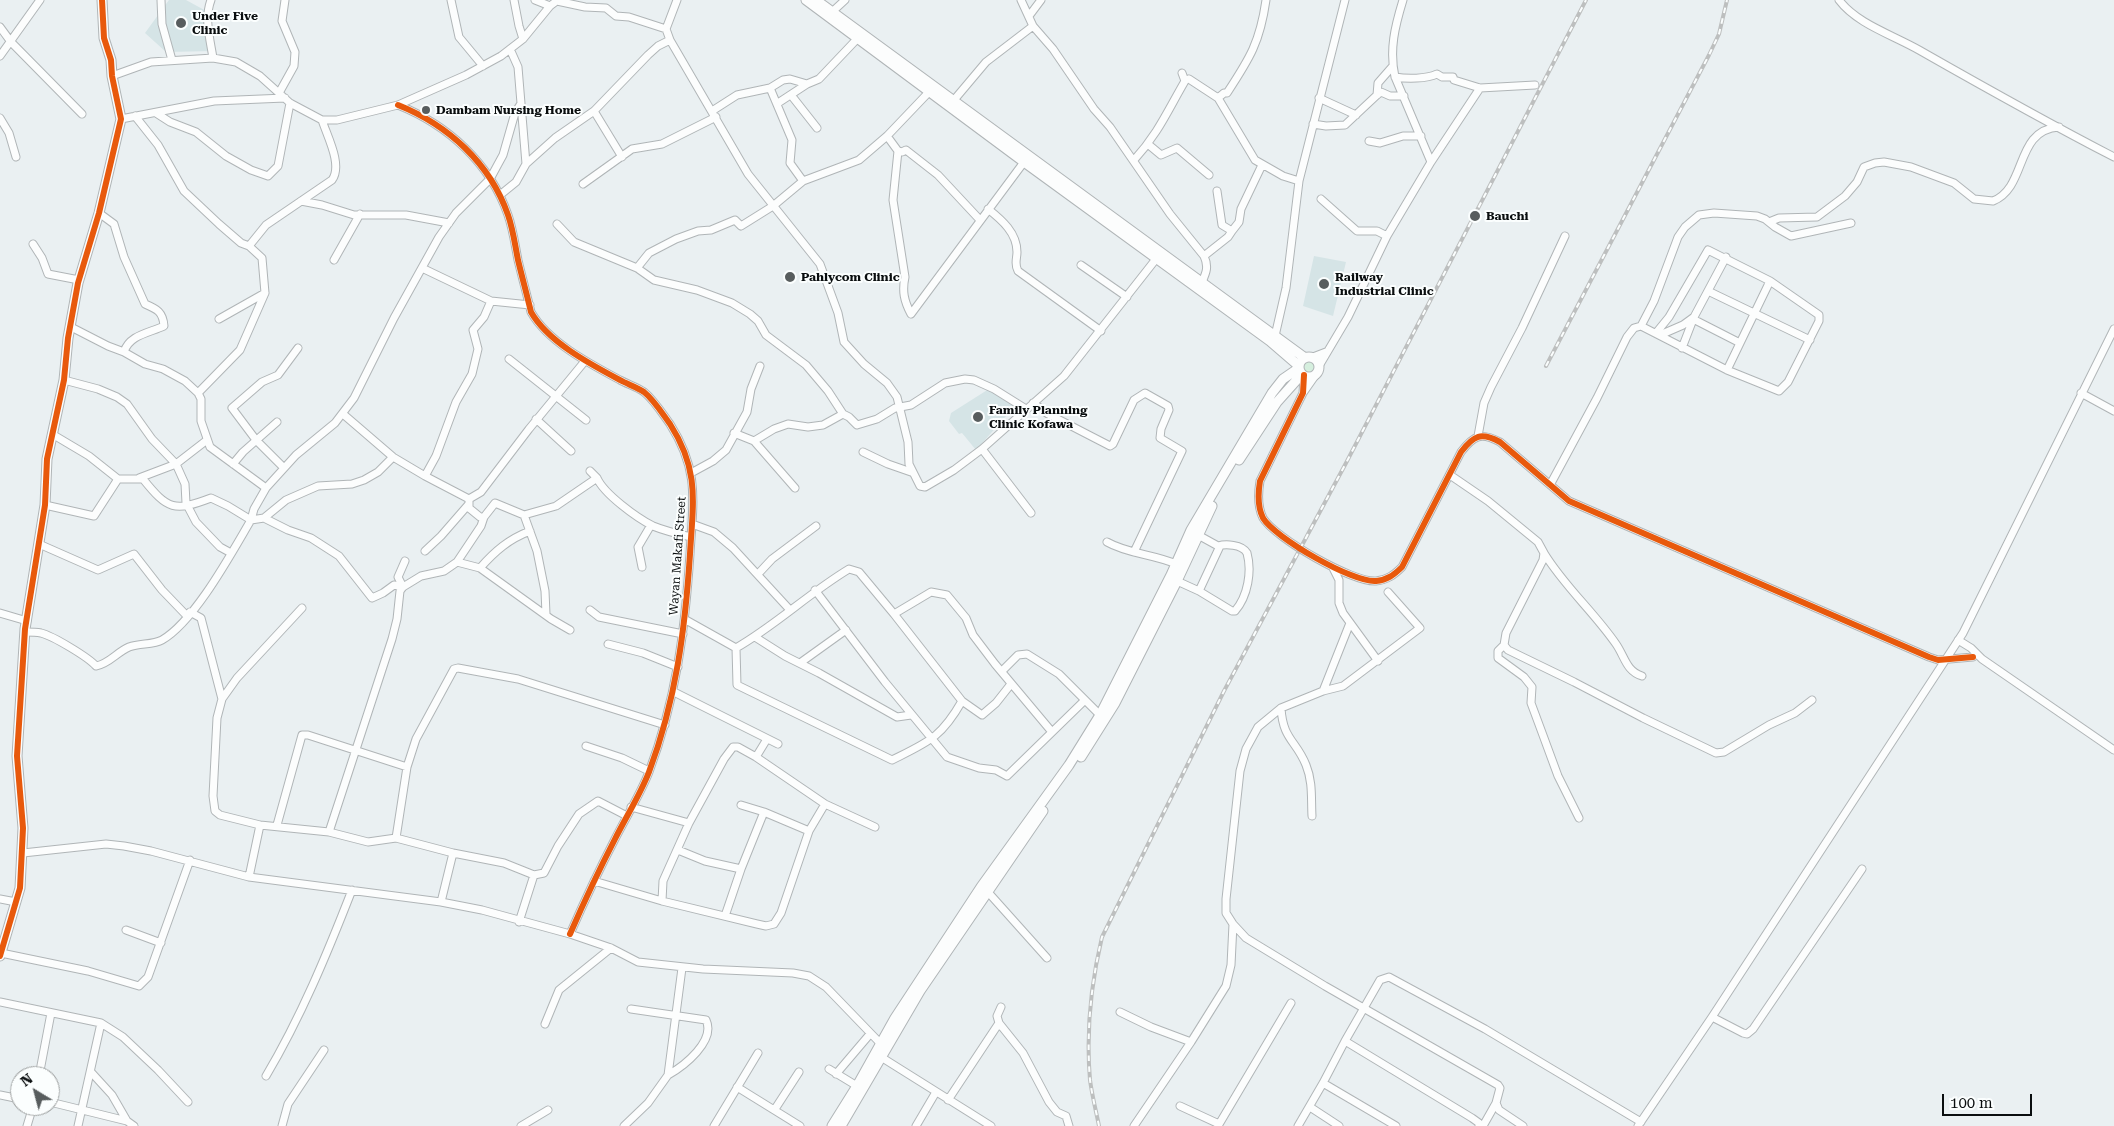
<!DOCTYPE html>
<html>
<head>
<meta charset="utf-8">
<style>
	body { margin:0 }
	#map { position:relative; width:2114px; height:1126px; overflow:hidden; background:#eaf0f2; font-family:"Roboto Serif",serif }
	canvas { display:block }
	.north { position:absolute; left:10px; top:1066px; width:50px; height:50px; box-sizing:border-box; background:#fbfefe; border:1px solid #9b9e9e; border-radius:50%; rotate:323deg; font-size:14px; font-weight:700; line-height:20px; text-align:center; color:#0a0e0f }
	.north::after { content:''; display:block; margin:auto; width:18px; height:22px; background:#585d5e; clip-path:polygon(50% 0,100% 100%,50% 72%,0 100%) }
	.scale { position:absolute; left:1942px; top:1094px; width:90px; height:22px; box-sizing:border-box; border:2px solid #0a0e0f; border-top:0; padding-left:6px; font-size:15px; line-height:18px; white-space:nowrap; color:#0a0e0f; -webkit-text-stroke:4px #fbfefe; paint-order:stroke }
</style>
</head>
<body>
<div id="map">
<canvas width="2114" height="1126"></canvas>
<div class="north">N</div>
<div class="scale">100 m</div>
</div>
<script>
const g = document.querySelector('canvas').getContext('2d');
g.lineJoin = 'round';
function fillPath(path, color) { g.fillStyle = color; g.fill(path, 'evenodd'); }
function trace(path, color, width, dash) { g.strokeStyle = color; g.lineWidth = width; g.lineCap = dash ? 'butt' : 'round'; g.setLineDash(dash || []); g.stroke(path); }
function label(font, color, halo, rows, align = 'center') {
  g.font = font + ' "Roboto Serif",serif'; g.lineWidth = 4; g.setLineDash([]); g.textBaseline = 'middle'; g.strokeStyle = halo; g.fillStyle = color; for (const [text, x, y, turn = 0] of rows) {
    g.save(); g.translate(x, y); g.rotate((+turn || 0) * Math.PI / 180); g.textAlign = isNaN(turn) ? turn : align; if (halo) g.strokeText(text, 0, 0); g.fillText(text, 0, 0); g.restore();
  }
}
const built = new Path2D(`
	M 169,0 L 186,0 L 208,12 L 214,51 L 166,52 L 145,33 Z
	M 1314,256 L 1346,262 L 1333,316 L 1303,306 Z
	M 992,387 L 1015,406 L 976,450 L 962,433 L 959,434 L 949,421 L 951,413 Z`);
const green = new Path2D(`
	M1303 366a6 6 0 1 1 12 0a6 6 0 1 1-12 0Z`);
const minor = new Path2D(`
	M 161,0 L 162,24 L 172,60
	M 211,0 C 204,18 210,39 213,58
	M 451,0 L 459,37 L 483,66
	M 514,0 L 519,26 L 523,39
	M 535,0 L 550,6
	M 677,0 L 666,29 L 670,40 L 748,174 L 820,264 L 838,313 L 844,342 L 864,364 L 887,383 L 897,397 L 908,442 L 909,464 L 920,486 L 925,487 L 954,470 L 982,449 L 1064,376 L 1156,259
	M 1021,0 L 1033,26 L 1053,49 L 1094,109 L 1110,127 L 1170,214 L 1204,256 C 1209,267 1206,273 1202,282
	M 1839,0 C 1857,24 1893,35 1919,50 C 1984,87 2048,123 2114,157
	M 557,1 L 585,7 L 606,8 L 616,16 L 629,17 L 666,29
	M 832,12 L 845,0
	M 1029,16 L 1041,0
	M 0,27 L 11,42 L 82,114
	M 510,49 L 518,67 L 526,164
	M 0,56 L 40,0
	M 112,76 L 151,62 L 213,58 L 236,62 L 260,76 L 290,103 L 322,120 L 337,120 L 398,105 L 466,75 L 501,56 L 523,39 L 550,6 L 558,0
	M 1395,77 C 1407,79 1426,79 1437,74 L 1442,77 L 1453,77 L 1454,80 L 1480,88 L 1535,85
	M 1189,79 L 1218,98 L 1255,160 L 1283,176 L 1299,181
	M 770,88 L 792,140 L 790,163 L 803,181
	M 279,93 L 294,66 L 295,52 L 282,21 L 285,0
	M 791,95 L 817,128
	M 1377,95 L 1378,83 L 1392,67
	M 1218,98 L 1224,93 L 1227,93 C 1250,58 1260,42 1266,0
	M 1319,98 L 1356,115
	M 954,100 L 986,62 L 1033,26
	M 778,103 L 807,84 L 819,79 L 857,39
	M 398,105 C 448,125 490,163 508,215 C 513,229 515,245 518,260 C 522,277 527,295 531,312 C 548,342 590,364 620,380 C 627,384 637,387 644,392 C 654,400 662,413 670,424 C 700,471 693,502 690,554 C 685,630 676,700 649,772 C 640,795 626,817 615,839 C 599,870 584,902 570,934
	M 594,111 L 622,157
	M 712,111 L 737,95 L 770,88 L 783,80 L 790,79 L 807,84
	M 156,113 L 170,122 L 196,132 L 226,156 L 251,170 L 268,176 L 278,166 L 290,103
	M 135,116 L 158,145 L 184,191 L 219,224 L 241,243 L 249,246 L 266,225 L 332,180 C 343,165 327,136 322,120
	M 0,118 L 9,133 L 16,157
	M 121,119 L 214,101 L 285,98
	M 1313,124 L 1326,126 L 1345,125 L 1377,95 L 1381,92 L 1390,96 L 1404,96
	M 887,136 L 898,151 L 893,200 L 905,277 C 902,291 904,301 911,314 L 1024,162
	M 1369,141 L 1380,143 L 1403,136 L 1421,136
	M 1149,145 L 1161,155 L 1177,148 L 1209,175
	M 898,151 L 902,152 L 906,150 L 938,175 L 980,220
	M 1134,160 C 1158,134 1168,110 1185,81 L 1182,73
	M 1431,162 L 1480,88
	M 583,184 L 632,149 L 662,144 L 716,117
	M 500,195 L 516,182 L 526,164 L 555,138 L 594,111 L 648,55 L 658,46 L 670,40
	M 1321,199 L 1357,231 L 1377,231 L 1387,236
	M 301,201 L 322,205 L 354,215 L 406,215 L 449,223
	M 988,209 C 1002,220 1017,233 1017,252 C 1017,259 1014,264 1018,271 L 1101,331
	M 99,213 L 114,224 L 124,257 L 145,304 C 157,309 163,312 164,326 C 149,333 129,335 124,352
	M 1769,222 L 1779,218 L 1817,217 L 1845,196 L 1857,182 L 1864,167 L 1875,163 L 1884,162 L 1911,167 L 1954,183 L 1974,199 L 1993,201 C 2028,187 2014,130 2059,127
	M 557,224 L 574,242 L 637,268 L 654,280 L 697,290 L 732,303 L 750,314 L 758,321 L 766,335 L 806,365 L 828,391 L 843,414 L 849,417 L 857,425 L 877,419 L 895,408 L 911,405 L 945,383 L 965,379 L 974,380 L 994,389 L 1026,409
	M 1232,231 L 1239,222 L 1241,209 L 1262,165
	M 33,244 L 42,258 L 48,274 L 79,280
	M 249,246 L 262,258 L 265,293
	M 1204,256 L 1228,237 L 1232,231 L 1222,225 L 1217,191
	M 334,260 L 360,214
	M 1081,265 L 1127,297
	M 422,268 L 491,301 L 530,305
	M 637,268 L 649,253 L 676,239 L 698,231 L 711,230 L 735,220 L 741,226 L 773,206 L 803,181 L 859,160 L 887,136 L 929,92
	M 1708,291 L 1810,340
	M 1693,319 L 1740,343
	M 1641,326 L 1654,301 L 1678,237 L 1685,227 L 1699,215 L 1714,213 L 1757,216 L 1765,219 L 1775,227 L 1791,236 L 1851,223
	M 71,327 L 108,346 L 124,352 L 145,364 L 163,369 L 185,381 L 198,393 L 201,399 L 201,421 L 210,447 L 266,488
	M 1660,335 L 1683,325 L 1694,317
	M 1275,336 L 1286,288 L 1299,181 L 1345,0
	M 1682,348 L 1694,317 L 1726,257
	M 1313,357 L 1326,352
	M 509,359 L 586,420
	M 1319,366 L 1348,317 L 1387,236 L 1431,162 L 1395,77 C 1389,50 1395,26 1403,0
	M 1727,370 L 1770,281
	M 1304,375 L 1303,393 L 1260,481 C 1258,493 1257,506 1263,518 C 1275,538 1353,583 1376,581 C 1387,580 1394,575 1402,567 L 1461,452 C 1474,435 1481,432 1500,442 L 1569,501 L 1929,657 L 1938,660 L 1973,657
	M 64,380 L 98,389 L 117,397 L 127,404 L 152,439 L 176,464 L 185,484 L 186,503 L 196,522 L 220,547 L 231,553
	M 198,393 L 240,350 L 265,293 L 219,319
	M 1303,393 L 1317,373
	M 2081,393 L 2114,411
	M 1033,403 L 1048,414 L 1110,446 L 1113,444 L 1134,400 L 1145,393 L 1168,406 L 1169,410 L 1161,429 L 1160,438 L 1182,451 L 1134,552
	M 343,414 L 393,457 L 425,476 L 469,499
	M 536,419 L 571,451
	M 734,433 L 754,441 L 795,488
	M 52,434 L 89,456 L 118,479
	M 1478,436 L 1484,403 L 1491,387 L 1522,328 L 1565,236
	M 754,441 L 774,429 L 788,424 L 808,427 L 823,425 L 843,414
	M 982,449 L 1031,513
	M 863,452 L 888,464 L 911,472
	M 233,464 L 243,452 L 277,422
	M 284,468 L 256,440 L 232,408 L 262,382 L 278,375 L 298,348
	M 590,471 L 597,478
	M 691,473 L 713,461 L 726,450 L 747,412 L 751,389 L 760,366
	M 1450,475 L 1488,501 L 1538,542 L 1544,553 L 1543,560 L 1506,633 L 1504,645 L 1508,650 L 1574,682 L 1643,718 L 1716,753 L 1724,752 L 1769,725 L 1795,713 L 1812,700
	M 425,476 L 436,456 L 456,402 L 472,374 L 478,349 L 473,330 L 484,317 L 491,301
	M 139,478 L 176,464 L 207,440
	M 1550,485 L 1597,398 L 1627,337 L 1634,328 L 1641,326 L 1727,370 L 1779,391 L 1788,382 L 1819,321 L 1819,315 L 1770,281 L 1708,250 L 1669,317 L 1656,333
	M 469,499 L 481,492 L 529,429 L 585,361
	M 469,501 L 469,508 L 480,517 L 484,517
	M 45,505 L 94,516 L 118,479 L 143,479 C 168,510 174,512 211,498 L 228,506 L 251,520 L 264,518 L 286,500 L 318,486 L 352,484 L 364,480 L 378,472 L 393,457
	M 524,515 L 537,551 L 545,591 L 546,614
	M 264,518 L 288,530 L 311,538 L 339,556 L 372,598 L 383,593 L 394,585 L 403,587 L 398,577 L 405,561
	M 692,524 L 714,532 L 733,548 L 790,610
	M 1107,542 C 1128,554 1153,554 1176,564
	M 39,544 L 98,570 L 134,554 L 162,590 L 187,616
	M 425,551 L 441,536 L 468,505
	M 1544,553 C 1564,586 1594,612 1616,644 C 1625,657 1626,671 1642,676
	M 457,562 L 480,568 L 551,619 L 570,630
	M 642,567 L 638,547 L 651,525
	M 480,568 C 495,551 509,539 530,531
	M 1333,568 L 1339,580 L 1339,603 L 1343,613 L 1378,661
	M 758,574 L 772,559 L 816,526
	M 1177,581 L 1199,591 L 1232,611 L 1235,611 C 1248,596 1252,571 1247,553 C 1242,544 1225,544 1218,546 L 1198,535
	M 815,590 L 885,682 L 947,757 L 979,768 L 996,770 L 1007,776 L 1085,700 L 1100,715
	M 1199,591 L 1220,546
	M 1388,592 L 1420,628 L 1343,686 L 1323,691 L 1281,708 L 1258,727 L 1246,749 L 1240,771 L 1226,899 L 1226,913 L 1233,924 L 1246,938 L 1325,986 L 1498,1085 L 1500,1088 L 1496,1103 L 1499,1110 L 1523,1126
	M 302,608 L 237,678 L 222,699 L 217,718 L 213,796 L 215,811 L 220,815 L 260,825 L 329,832 L 368,842 L 396,838 L 453,853 L 504,863 L 534,875 L 519,922
	M 590,610 L 599,617 L 683,634
	M 190,612 L 201,618 L 222,699
	M 0,613 L 27,621
	M 894,614 L 931,592 L 947,595 L 966,618 L 973,635 L 995,664 L 1052,732
	M 686,620 L 736,648 L 737,685 L 892,760 C 928,742 941,738 962,701 L 894,614 L 859,572 L 849,569 C 809,593 776,625 736,648
	M 25,632 C 30,632 36,632 41,633 C 53,636 88,657 96,666 C 109,664 117,652 129,647 C 140,643 153,645 162,640 C 195,621 232,552 251,520 L 254,509 L 266,488 L 296,455 L 335,423 L 354,398 L 394,318 L 439,237 L 456,213 L 490,179 L 497,166 L 503,155 L 515,113 L 520,105
	M 755,637 L 785,656 L 819,673 L 897,717 L 911,715
	M 1958,640 L 1971,648 L 1982,659 L 2114,750
	M 608,644 L 643,653 L 678,667
	M 1504,645 L 1498,651 L 1498,658 L 1524,677 L 1532,687 L 1531,703 L 1544,738 L 1558,776 L 1579,818
	M 800,663 L 846,630
	M 1002,671 L 1018,655 L 1027,654 L 1059,674 L 1085,700
	M 1323,691 L 1350,623
	M 674,692 L 778,744
	M 962,701 L 982,715 L 996,703 L 1011,684
	M 1281,708 C 1283,740 1296,740 1306,765 C 1313,782 1311,799 1312,816
	M 586,746 L 622,758 L 649,771
	M 756,757 L 767,739
	M 825,804 L 809,831 L 781,913 L 774,924 L 766,926 L 757,924 L 662,901 L 663,881 L 667,872 L 689,823 L 724,759 L 733,747 L 738,747 L 756,757 L 825,804 L 875,827
	M 741,805 L 764,812
	M 631,807 L 689,823
	M 277,825 L 302,735 L 308,735 L 407,767
	M 329,832 L 392,639 L 397,619 L 400,591 L 403,587 L 421,576 L 444,571 L 457,562 L 481,526 L 484,517 L 495,503 L 524,515 L 556,506 L 597,478 C 604,494 637,518 653,526 C 665,531 678,534 691,537
	M 396,838 L 407,767 L 416,739 L 454,669 L 458,668 L 518,679 L 665,725
	M 678,850 L 705,861 L 741,869
	M 23,853 L 106,844 L 124,846 L 151,851 L 249,877 L 441,902 L 482,910 L 570,934 L 611,948 L 638,962 L 703,969 L 793,973 L 809,976 L 826,987 L 881,1044
	M 534,875 L 544,873 L 558,846 L 579,814 L 598,801 L 627,816
	M 249,877 L 260,825
	M 594,881 L 662,901
	M 987,891 L 1047,958
	M 0,899 L 16,902
	M 441,902 L 453,853
	M 725,916 L 741,869 L 764,812 L 809,831
	M 126,930 L 161,943
	M 1,953 L 88,971 L 139,986 L 148,977 L 190,860
	M 0,1002 L 101,1023 L 123,1037 L 158,1070 L 188,1102
	M 1001,1007 L 997,1016 L 999,1023 L 1023,1053 L 1049,1102 L 1057,1112 L 1066,1116 L 1069,1126
	M 631,1009 L 706,1020 C 716,1041 684,1066 668,1075
	M 1120,1012 L 1151,1027 L 1191,1042
	M 1712,1017 L 1743,1033 L 1747,1034 L 1753,1029 L 1862,869
	M 545,1024 L 559,990 L 611,948
	M 1345,1041 L 1472,1118 L 1479,1123 L 1479,1126
	M 881,1057 L 991,1126
	M 829,1069 L 857,1086
	M 91,1072 L 112,1095 L 127,1121
	M 836,1074 L 870,1034
	M 39,1076 L 51,1013
	M 266,1076 C 301,1017 327,954 352,890
	M 1323,1083 L 1396,1126
	M 737,1087 L 800,1126
	M 0,1095 L 20,1099
	M 948,1100 L 999,1023
	M 50,1102 L 127,1121 L 134,1126
	M 1180,1106 L 1219,1124
	M 1310,1107 L 1339,1126
	M 775,1109 L 799,1072
	M 27,1126 L 33,1106
	M 78,1126 L 101,1023
	M 282,1126 L 288,1104 L 324,1050
	M 521,1126 L 548,1110
	M 624,1126 L 648,1103 L 668,1075 L 682,968
	M 714,1126 L 758,1053
	M 916,1126 L 936,1092
	M 1134,1126 L 1191,1042 L 1226,986 L 1231,965 L 1233,924
	M 1218,1126 L 1291,1003
	M 1298,1126 L 1323,1083 L 1345,1041 L 1380,980 L 1389,977 L 1485,1029 L 1641,1122
	M 1483,1126 L 1496,1103
	M 1638,1126 L 1712,1017 L 1963,633 L 2114,329`);
const tertiary = new Path2D(`
	M 806,0 L 1024,162 L 1270,341 L 1299,366
	M 816,0 L 1305,358
	M1299 367a10 10 0 1 1 20 0a10 10 0 1 1-20 0Z
	M 1239,460 L 1277,402 L 1302,374
	M 1081,757 L 1115,703 L 1177,581 L 1212,506
	M 0,956 L 20,888 L 23,828 L 17,756 L 25,629 L 45,505 L 47,459 L 64,380 L 68,338 L 78,283 L 99,213 L 121,119 L 112,76 L 111,60 L 104,38 L 102,0
	M 832,1126 L 857,1086 L 895,1018 L 981,887 L 1069,765 L 1100,715 L 1171,575 L 1191,530 L 1272,393 L 1283,379 L 1299,368
	M 841,1126 L 920,991 L 1043,811`);
const rail = new Path2D(`
	M 1546,366 L 1709,55 L 1719,34 L 1727,0
	M 1099,1126 C 1096,1111 1092,1095 1090,1080 C 1086,1033 1091,983 1102,937 L 1224,691 L 1346,463 L 1586,0`);
const cycleway = new Path2D(`
	M 398,105 C 448,125 490,163 508,215 C 513,229 515,245 518,260 C 522,277 527,295 531,312 C 548,342 590,364 620,380 C 627,384 637,387 644,392 C 654,400 662,413 670,424 C 700,471 693,502 690,554 C 685,630 676,700 649,772 C 640,795 626,817 615,839 C 599,870 584,902 570,934
	M 1304,375 L 1303,393 L 1260,481 C 1258,493 1257,506 1263,518 C 1275,538 1353,583 1376,581 C 1387,580 1394,575 1402,567 L 1461,452 C 1474,435 1481,432 1500,442 L 1569,501 L 1929,657 L 1938,660 L 1973,657
	M 0,956 L 20,888 L 23,828 L 17,756 L 25,629 L 45,505 L 47,459 L 64,380 L 68,338 L 78,283 L 99,213 L 121,119 L 112,76 L 111,60 L 104,38 L 102,0`);
const markers = [
	[181,23,6,"#585d5e"],
	[426,110,5,"#585d5e"],
	[1475,216,6,"#585d5e"],
	[790,277,6,"#585d5e"],
	[1324,284,6,"#585d5e"],
	[978,417,6,"#585d5e"]
];
const poiNames = [
	["Under Five",192,16],
	["Clinic",192,30],
	["Dambam Nursing Home",436,110],
	["Bauchi",1486,216],
	["Pahlycom Clinic",801,277],
	["Railway",1335,277],
	["Industrial Clinic",1335,291],
	["Family Planning",989,410],
	["Clinic Kofawa",989,424]
];
const streetNames = [
	["Wayan Makafi Street",678,556,-86]
];
fillPath(built, '#d5e4e6');
fillPath(green, '#d5efde');
trace(minor, '#b0b5b7', 9);
trace(tertiary, '#b0b5b7', 11);
trace(minor, '#fcfdfd', 7);
trace(tertiary, '#fcfdfd', 9);
trace(rail, '#bdbfbf', 4);
trace(rail, '#fbfefe', 2, [5.5]);
trace(cycleway, '#e8590c', 6);
for (const [x, y, r, color] of markers) { const dot = new Path2D(); dot.arc(x, y, r, 0, 2 * Math.PI); g.fillStyle = color; g.fill(dot); trace(dot, '#fbfefe', 2); }
label('bold 12px', '#0a0e0f', '#fbfefe', poiNames, 'left');
label('12px', '#0a0e0f', '#fbfefe', streetNames);
</script>
</body>
</html>
